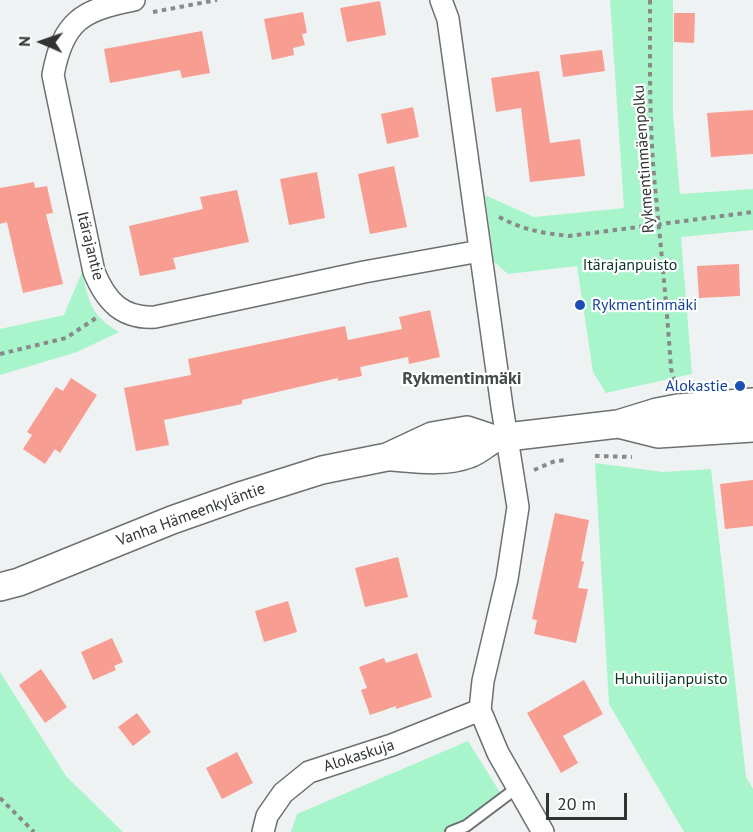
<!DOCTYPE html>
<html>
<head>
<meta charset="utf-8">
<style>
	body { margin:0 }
	#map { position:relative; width:753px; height:832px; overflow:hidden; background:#eff2f3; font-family:"PT Sans",sans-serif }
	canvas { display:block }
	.north { position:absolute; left:12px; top:12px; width:60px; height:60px; -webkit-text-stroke:4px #feffff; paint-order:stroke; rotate:272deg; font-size:16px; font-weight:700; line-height:24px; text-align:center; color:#323333 }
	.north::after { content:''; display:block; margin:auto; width:21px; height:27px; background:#323333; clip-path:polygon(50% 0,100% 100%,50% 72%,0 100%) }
	.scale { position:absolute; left:546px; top:793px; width:81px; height:27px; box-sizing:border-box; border:3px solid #323333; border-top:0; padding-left:8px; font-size:18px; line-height:21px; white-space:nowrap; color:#323333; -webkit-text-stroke:4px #feffff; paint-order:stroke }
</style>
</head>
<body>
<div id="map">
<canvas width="753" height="832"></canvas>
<div class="north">N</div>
<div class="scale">20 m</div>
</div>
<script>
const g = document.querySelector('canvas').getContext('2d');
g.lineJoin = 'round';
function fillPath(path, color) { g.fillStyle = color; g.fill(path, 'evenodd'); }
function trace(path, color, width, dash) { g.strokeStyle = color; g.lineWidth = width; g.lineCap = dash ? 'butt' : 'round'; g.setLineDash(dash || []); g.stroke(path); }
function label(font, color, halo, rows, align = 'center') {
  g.font = font + ' "PT Sans",sans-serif'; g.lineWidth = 4.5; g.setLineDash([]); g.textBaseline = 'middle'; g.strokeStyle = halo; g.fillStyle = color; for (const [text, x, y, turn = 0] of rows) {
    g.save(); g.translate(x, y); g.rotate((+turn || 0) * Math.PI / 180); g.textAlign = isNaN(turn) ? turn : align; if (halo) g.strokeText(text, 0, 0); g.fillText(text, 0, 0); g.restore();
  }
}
const green = new Path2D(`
	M 610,0 L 673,0 L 673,115 L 680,194 L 753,189 L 753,230 L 681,237 L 692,374 L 606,393 L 593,372 L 577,266 L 508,274 L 494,262 L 485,195 L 534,217 L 624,208 Z
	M 82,272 C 89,302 91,316 119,332 L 77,352 L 0,375 L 0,329 L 64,315 Z
	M 595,463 L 663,472 L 711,469 L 746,777 L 753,789 L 753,832 L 684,832 L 609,704 Z
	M 0,672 L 66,776 L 123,832 L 0,832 Z
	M 468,741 L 501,794 L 451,832 L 291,832 L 297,814 Z`);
const building = new Path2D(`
	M 380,1 L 386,35 L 347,42 L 340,8 Z
	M 303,12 L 307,33 L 302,34 L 305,45 L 293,48 L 294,55 L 272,60 L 264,19 Z
	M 674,13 L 695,13 L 694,43 L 674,42 Z
	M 202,31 L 210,73 L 182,78 L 180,70 L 110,83 L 104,49 Z
	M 602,50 L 605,71 L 563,77 L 560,55 Z
	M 539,71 L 550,143 L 580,139 L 585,176 L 530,182 L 521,108 L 496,112 L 491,78 Z
	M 413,107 L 419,137 L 387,144 L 381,114 Z
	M 753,110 L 753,154 L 711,157 L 707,113 Z
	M 394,166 L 407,227 L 370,234 L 358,174 Z
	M 317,172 L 325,218 L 289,225 L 280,179 Z
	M 34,182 L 35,188 L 47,186 L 53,213 L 46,214 L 63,284 L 23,293 L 7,222 L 0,224 L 0,188 Z
	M 237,190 L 249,242 L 173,258 L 176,269 L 140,276 L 129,226 L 203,209 L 200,197 Z
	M 739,264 L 740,296 L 699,298 L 697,266 Z
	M 430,310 L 440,357 L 409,364 L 408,357 L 360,367 L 362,376 L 338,381 L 338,378 L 242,400 L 242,404 L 164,420 L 169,445 L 136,451 L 124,388 L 191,375 L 188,359 L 345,326 L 348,340 L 402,329 L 399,317 Z
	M 71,378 L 97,395 L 60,453 L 55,449 L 45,464 L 23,449 L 32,435 L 27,432 L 56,387 L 63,391 Z
	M 753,480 L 753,526 L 725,529 L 720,484 Z
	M 555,513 L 589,520 L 581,561 L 584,562 L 578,588 L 588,589 L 576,643 L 534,634 L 537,620 L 532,619 Z
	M 398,557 L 408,597 L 365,607 L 355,568 Z
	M 288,601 L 297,632 L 264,642 L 255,611 Z
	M 112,638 L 123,662 L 114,666 L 116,670 L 93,680 L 81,652 Z
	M 417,653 L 432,697 L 396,709 L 396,706 L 370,715 L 361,690 L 367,688 L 359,667 L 384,658 L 386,663 Z
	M 41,669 L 67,707 L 45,723 L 19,685 Z
	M 584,680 L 603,714 L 563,736 L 578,763 L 561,773 L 527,713 Z
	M 137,713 L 151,732 L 133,746 L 118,727 Z
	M 237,752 L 253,783 L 222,799 L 206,768 Z`);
const path = new Path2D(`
	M 650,0 C 650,62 649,125 655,187 C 661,248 667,308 671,369 L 675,382
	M 153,12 L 217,0
	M 499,217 C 524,230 541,233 569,236 L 753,212
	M 0,354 L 66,338 L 96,318
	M 595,456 L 632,457
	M 534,470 L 555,461 L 567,460
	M 0,798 L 34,832`);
const service = new Path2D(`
	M 451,832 L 466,826 L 518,787`);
const minor = new Path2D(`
	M 134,0 C 82,10 63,21 53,75 L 94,272 C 106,301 122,319 155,317 L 364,272 L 480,251
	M 441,0 L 448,19 L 502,407 L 518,507 L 507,579 L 483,681 L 480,710 L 498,753 L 543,832
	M 263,832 L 267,816 L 283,793 L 309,772 L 392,745 L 480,710`);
const tertiary = new Path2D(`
	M 618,424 L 658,434 L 753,428
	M 392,457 C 417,459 445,463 469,454 C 478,451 486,443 494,439
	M 0,587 L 19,582 L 172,520 L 243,495 L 322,470 L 387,457 L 432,436 L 467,430 L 494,439 L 507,437 L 618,424 L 657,412 L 678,408 L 753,402`);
const markers = [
	[580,305,6,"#1a4fb4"],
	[740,386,6,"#1a4fb4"]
];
const streetNames = [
	["Rykmentinmäenpolku",644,159,-94],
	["Itärajantie",90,246,76],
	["Vanha Hämeenkyläntie",191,515,-20],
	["Alokaskuja",359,756,-18]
];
const parkNames = [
	["Itärajanpuisto",630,265],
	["Huhuilijanpuisto",671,679]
];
const transitNames = [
	["Rykmentinmäki",592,305],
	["Alokastie",728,386,"right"]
];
const neighbourhoodNames = [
	["Rykmentinmäki",462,379]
];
fillPath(green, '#a8f5cc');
fillPath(building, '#f89d91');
trace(service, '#6e6f71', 14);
trace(minor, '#6e6f71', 24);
trace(tertiary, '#6e6f71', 30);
trace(path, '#88898a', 4, [4.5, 4.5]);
trace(service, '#fff', 10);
trace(minor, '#fff', 21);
trace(tertiary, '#fff', 27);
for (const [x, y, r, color] of markers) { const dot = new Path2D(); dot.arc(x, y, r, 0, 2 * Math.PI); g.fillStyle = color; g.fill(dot); trace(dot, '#feffff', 2); }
label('16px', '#323333', '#feffff', streetNames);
label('16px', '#0c3623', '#feffff', parkNames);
label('16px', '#164399', '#feffff', transitNames, 'left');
label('bold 18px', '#454748', '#feffff', neighbourhoodNames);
</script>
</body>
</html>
